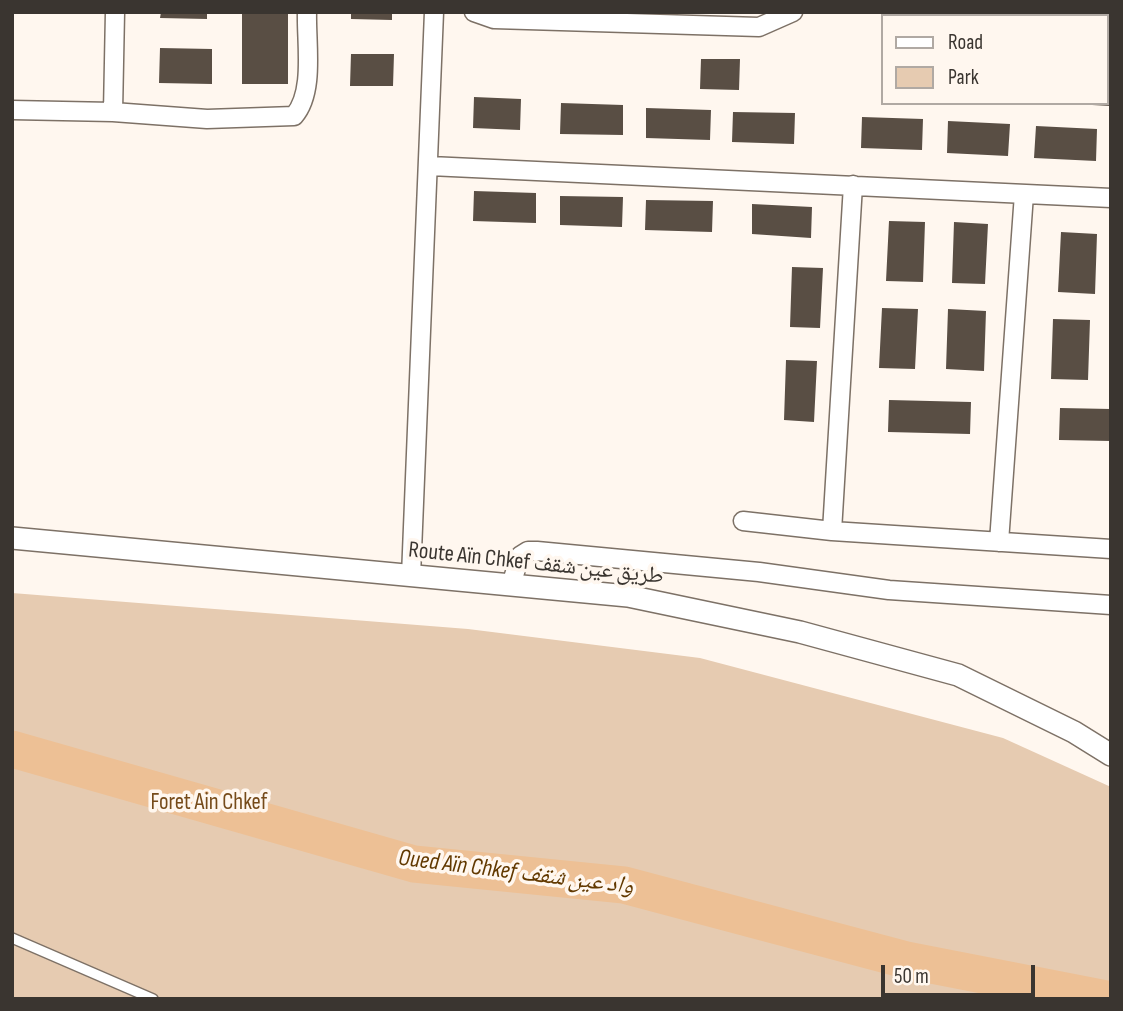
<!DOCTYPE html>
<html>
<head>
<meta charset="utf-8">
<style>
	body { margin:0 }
	#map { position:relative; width:1123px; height:1011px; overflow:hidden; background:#fff7ef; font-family:"Sofia Sans Condensed",sans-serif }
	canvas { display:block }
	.frame { position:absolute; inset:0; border:14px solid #3a3530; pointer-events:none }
	.legend { position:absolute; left:881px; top:14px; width:228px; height:91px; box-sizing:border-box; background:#fff7ef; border:2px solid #b0a9a3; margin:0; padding:9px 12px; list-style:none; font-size:21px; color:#3a3530 }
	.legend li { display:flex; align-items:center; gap:14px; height:35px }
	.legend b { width:35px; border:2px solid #b0a9a3 }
	.scale { position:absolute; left:881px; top:965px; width:154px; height:32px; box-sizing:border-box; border:4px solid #3a3530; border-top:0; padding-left:9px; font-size:21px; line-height:24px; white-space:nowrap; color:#3a3530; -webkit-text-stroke:5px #fff7ef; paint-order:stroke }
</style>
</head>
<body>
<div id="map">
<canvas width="1123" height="1011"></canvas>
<div class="frame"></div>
<ul class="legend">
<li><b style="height:9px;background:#fff"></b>Road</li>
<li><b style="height:19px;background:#e6cbb1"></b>Park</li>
</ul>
<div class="scale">50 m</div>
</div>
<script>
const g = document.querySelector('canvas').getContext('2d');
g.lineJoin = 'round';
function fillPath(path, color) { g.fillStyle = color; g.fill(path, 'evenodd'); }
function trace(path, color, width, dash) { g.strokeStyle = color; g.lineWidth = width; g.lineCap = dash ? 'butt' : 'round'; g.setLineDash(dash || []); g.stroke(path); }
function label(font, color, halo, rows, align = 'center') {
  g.font = font + ' "Sofia Sans Condensed","Noto Naskh Arabic",sans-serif'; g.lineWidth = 7; g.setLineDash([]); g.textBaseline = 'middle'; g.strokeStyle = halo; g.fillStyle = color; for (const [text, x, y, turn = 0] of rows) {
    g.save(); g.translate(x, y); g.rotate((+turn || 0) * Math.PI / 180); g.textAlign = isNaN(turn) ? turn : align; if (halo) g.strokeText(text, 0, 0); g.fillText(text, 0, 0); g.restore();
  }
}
const green = new Path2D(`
	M 12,593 L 468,629 L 700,658 L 1003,738 L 1111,787 L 1111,999 L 12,999 Z`);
const river = new Path2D(`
	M 12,749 L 414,864 L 624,885 L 906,960 L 1106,999`);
const building = new Path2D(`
	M 161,12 L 207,12 L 207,19 L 160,18 Z
	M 242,12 L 288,12 L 288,84 L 242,84 Z
	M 351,12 L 392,12 L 392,20 L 351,19 Z
	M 160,48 L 212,49 L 212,84 L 159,83 Z
	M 351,54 L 394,54 L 393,86 L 350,86 Z
	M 701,59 L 740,59 L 739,90 L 700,89 Z
	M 1107,74 L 1111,74 L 1111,106 L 1092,105 L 1107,103 Z
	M 474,97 L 521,99 L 520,130 L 473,128 Z
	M 561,103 L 623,105 L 623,135 L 560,134 Z
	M 646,108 L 711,110 L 710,140 L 646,138 Z
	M 733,112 L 795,113 L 794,144 L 732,142 Z
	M 862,117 L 923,119 L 922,150 L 861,148 Z
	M 948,121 L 1010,124 L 1008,156 L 947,153 Z
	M 1036,126 L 1097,129 L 1096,161 L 1034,158 Z
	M 474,191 L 536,193 L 536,223 L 473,221 Z
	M 560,196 L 623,197 L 622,227 L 560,225 Z
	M 646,200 L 713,201 L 712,232 L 645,230 Z
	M 752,204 L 812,207 L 811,238 L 752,234 Z
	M 889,221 L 925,222 L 923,282 L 886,281 Z
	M 954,222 L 988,224 L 985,284 L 952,283 Z
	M 1061,232 L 1097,234 L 1095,294 L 1058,292 Z
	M 792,267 L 823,268 L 820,328 L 790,327 Z
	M 882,308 L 918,309 L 915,369 L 879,368 Z
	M 948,309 L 986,311 L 984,371 L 946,369 Z
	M 1053,319 L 1090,320 L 1088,380 L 1051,379 Z
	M 786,360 L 817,361 L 814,422 L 784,420 Z
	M 889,400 L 971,402 L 970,434 L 888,432 Z
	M 1060,408 L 1111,409 L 1111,441 L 1059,440 Z`);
const service = new Path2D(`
	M 12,938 L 153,999`);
const minor = new Path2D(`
	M 474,12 L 494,19 L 759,27 L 793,12
	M 937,12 L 940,16
	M 1107,54 L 1111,55
	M 12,110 L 113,112 L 207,119 L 294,116 C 315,92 306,43 307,12
	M 113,112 L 115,12
	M 430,166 L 1111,198
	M 743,521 L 832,531 L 1111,549
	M 832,531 L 853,185
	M 999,542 L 1024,194
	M 411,576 L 434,12
	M 511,585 L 520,556 L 528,551 L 537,551 L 759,572 L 889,590 L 1111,605`);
const tertiary = new Path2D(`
	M 12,538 L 628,596 L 800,632 L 958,675 L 1074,732 L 1111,755`);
const streetNames = [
	["Route Aïn Chkef طريق عين شقف",536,564,6]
];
const parkNames = [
	["Foret Ain Chkef",209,803]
];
const waterNames = [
	["Oued Aïn Chkef واد عين شقف",516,873,7]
];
fillPath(green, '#e6cbb1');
trace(river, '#edc095', 37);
fillPath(building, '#594e44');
trace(service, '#7d7166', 12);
trace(minor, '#7d7166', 21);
trace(tertiary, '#7d7166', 24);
trace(service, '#fff', 9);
trace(minor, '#fff', 18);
trace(tertiary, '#fff', 21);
label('23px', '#3a3530', '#fff7ef', streetNames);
label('23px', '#764b1a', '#fff7ef', parkNames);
label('italic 24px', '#623900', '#fff7ef', waterNames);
</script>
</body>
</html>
